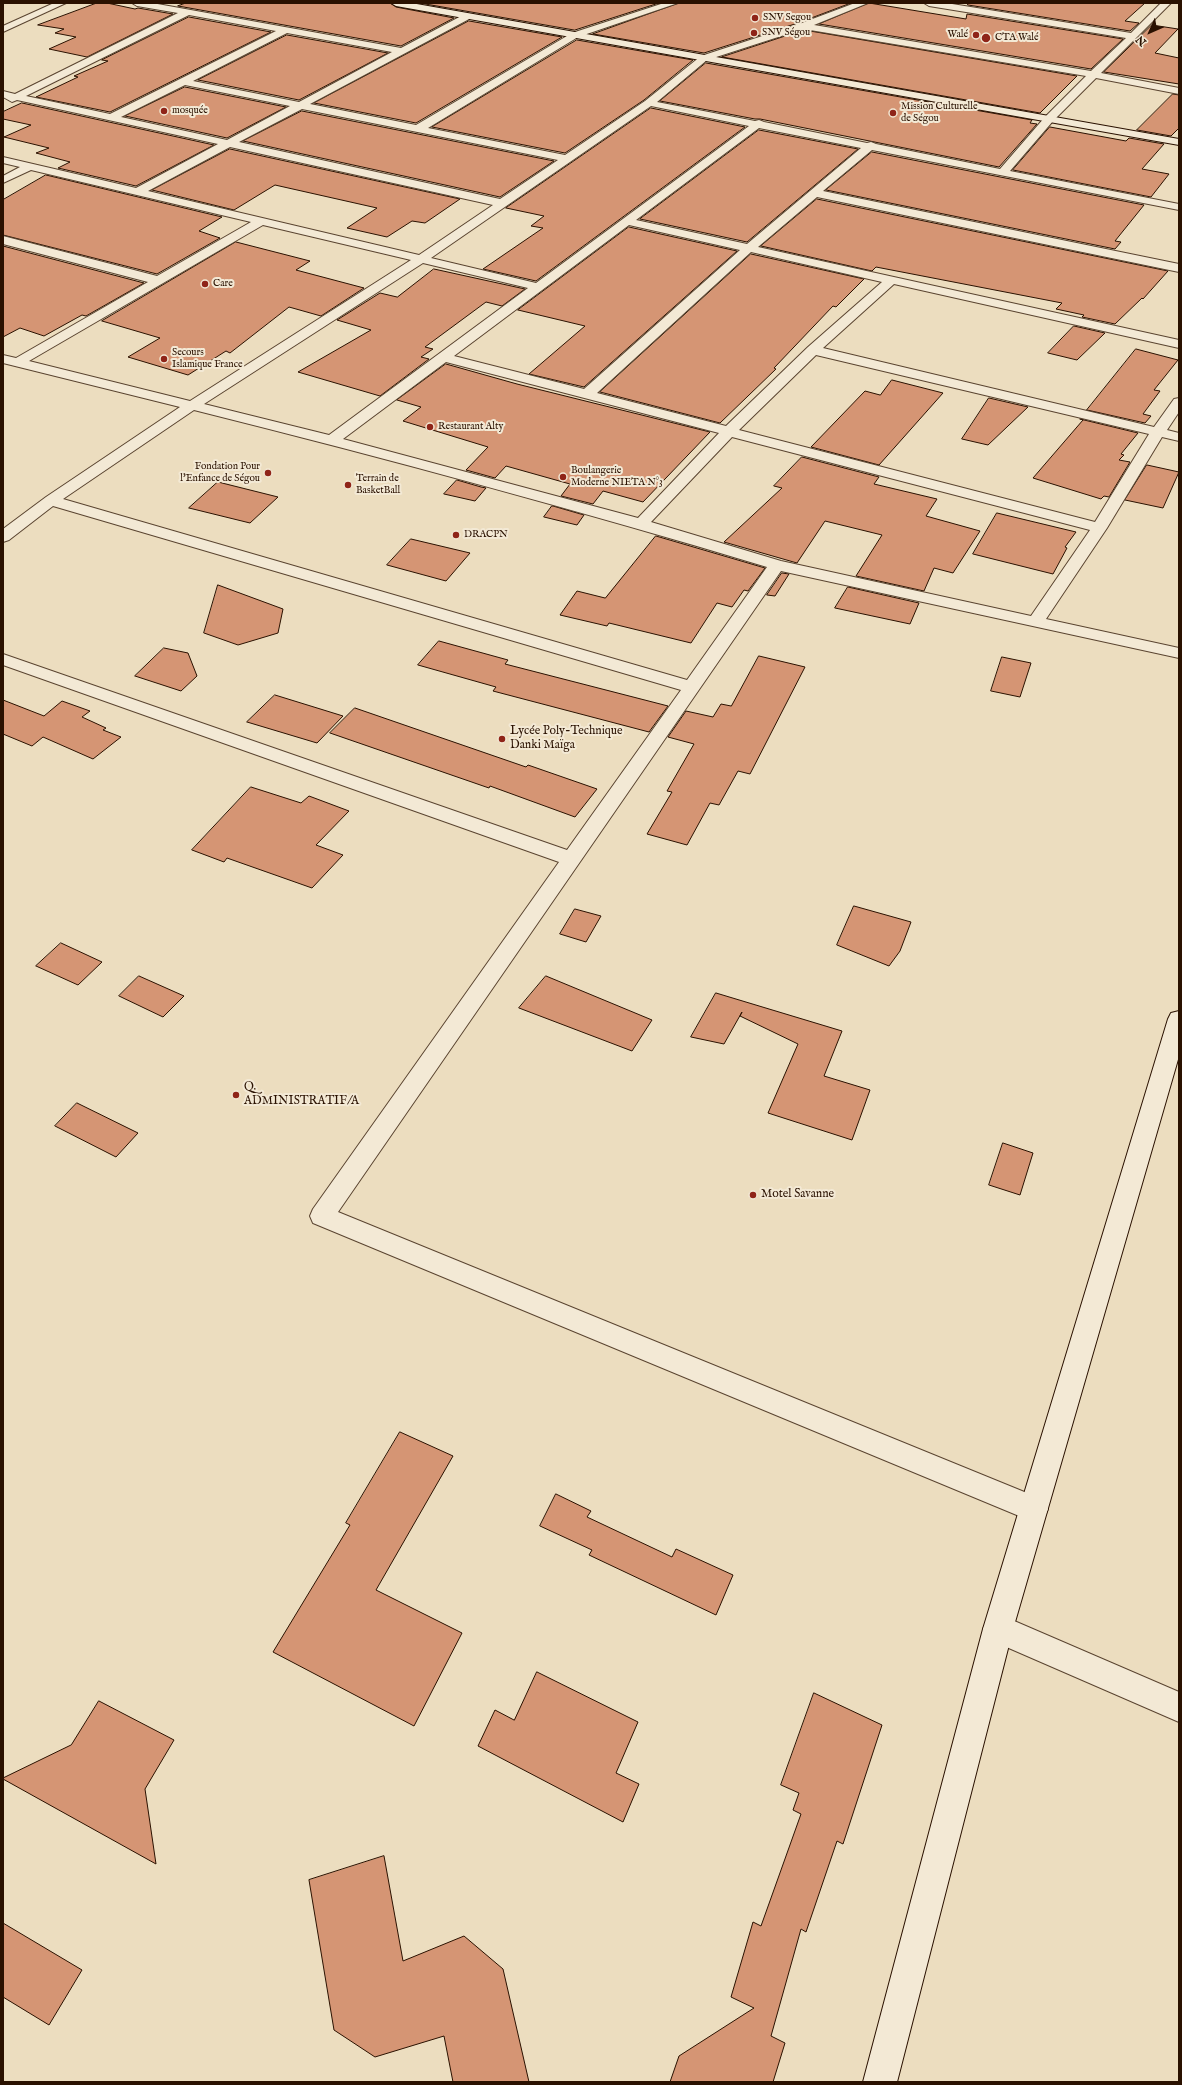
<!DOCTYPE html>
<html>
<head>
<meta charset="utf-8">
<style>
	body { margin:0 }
	#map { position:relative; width:1182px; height:2085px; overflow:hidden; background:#ecddbf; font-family:"IM FELL English",serif }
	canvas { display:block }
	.frame { position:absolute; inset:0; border:4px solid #2a1100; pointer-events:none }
	.north { position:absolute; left:1130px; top:12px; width:40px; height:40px; -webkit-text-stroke:3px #f3e9d5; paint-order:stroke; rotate:225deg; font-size:11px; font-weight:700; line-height:16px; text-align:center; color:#2a1100 }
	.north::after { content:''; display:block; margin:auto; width:14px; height:18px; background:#2a1100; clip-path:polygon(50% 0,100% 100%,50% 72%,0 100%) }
</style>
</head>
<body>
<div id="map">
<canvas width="1182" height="2085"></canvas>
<div class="frame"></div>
<div class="north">N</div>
</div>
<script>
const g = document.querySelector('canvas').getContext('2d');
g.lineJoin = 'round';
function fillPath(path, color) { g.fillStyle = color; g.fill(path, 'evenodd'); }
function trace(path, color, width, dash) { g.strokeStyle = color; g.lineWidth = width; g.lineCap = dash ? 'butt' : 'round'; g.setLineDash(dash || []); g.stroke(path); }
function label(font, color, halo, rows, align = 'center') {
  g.font = font + ' "IM FELL English",serif'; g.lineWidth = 4; g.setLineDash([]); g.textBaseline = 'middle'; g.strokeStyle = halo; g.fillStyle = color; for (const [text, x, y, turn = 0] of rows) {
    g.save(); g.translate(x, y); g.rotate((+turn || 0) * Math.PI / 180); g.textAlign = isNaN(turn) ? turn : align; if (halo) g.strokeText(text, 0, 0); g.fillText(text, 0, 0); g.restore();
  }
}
const building = new Path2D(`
	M 97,3 L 107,3 L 135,9 L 138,8 L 173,14 L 87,57 L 49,49 L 76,37 L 55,33 L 64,29 L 38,25 Z
	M 186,3 L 390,3 L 396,7 L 454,18 L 401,46 L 178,6 Z
	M 420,3 L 659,3 L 575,30 Z
	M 679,3 L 851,3 L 798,23 L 704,53 L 593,34 Z
	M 869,3 L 966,19 L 967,14 L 1123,39 L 1091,69 L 819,24 Z
	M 968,3 L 1145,3 L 1125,21 L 1139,23 L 1130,31 L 968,5 Z
	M 189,17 L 271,32 L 110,112 L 36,97 L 78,77 L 74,76 L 108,61 L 102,60 Z
	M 469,21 L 562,37 L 416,123 L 314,103 Z
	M 1152,25 L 1178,29 L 1155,53 L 1179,58 L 1179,84 L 1104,72 Z
	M 804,30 L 1077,76 L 1040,113 L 722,57 Z
	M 287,35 L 388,53 L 299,100 L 198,80 Z
	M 577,40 L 693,60 L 644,100 L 565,153 L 432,127 Z
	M 706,63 L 1032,120 L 1030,123 L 1037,124 L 999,167 L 760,119 L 755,119 L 660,101 Z
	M 185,87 L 286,107 L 227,138 L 125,116 Z
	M 1173,94 L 1179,95 L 1179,128 L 1171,136 L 1137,130 Z
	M 22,103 L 214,145 L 136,186 L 58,168 L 70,162 L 36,153 L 49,148 L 4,137 L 31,125 L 3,119 L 3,112 Z
	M 651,108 L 745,127 L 536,281 L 483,269 L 543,228 L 531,226 L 544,216 L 506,208 Z
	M 302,111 L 554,161 L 500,197 L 243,141 Z
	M 1050,127 L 1126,141 L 1129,138 L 1164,144 L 1142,169 L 1169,174 L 1151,197 L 1013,170 Z
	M 759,130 L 858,149 L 747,242 L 640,219 Z
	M 230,149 L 460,199 L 425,223 L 412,221 L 387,237 L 347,228 L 377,208 L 275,185 L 234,210 L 152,190 Z
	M 872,152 L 1144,205 L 1115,241 L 1121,242 L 1115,249 L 826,190 Z
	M 46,175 L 222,217 L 199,231 L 220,238 L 157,274 L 3,235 L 3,200 Z
	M 817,199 L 1168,271 L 1143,299 L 1142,298 L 1115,324 L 1082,317 L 1084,315 L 1056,309 L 1062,303 L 876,267 L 872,271 L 761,246 Z
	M 629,227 L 737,251 L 584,387 L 529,374 L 585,326 L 518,310 Z
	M 236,242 L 310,261 L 296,270 L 364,288 L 321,316 L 289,307 L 230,353 L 226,351 L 188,375 L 128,357 L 160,338 L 102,321 Z
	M 3,246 L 144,283 L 86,316 L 82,315 L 44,336 L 20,328 L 3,337 Z
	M 751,254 L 864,279 L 836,307 L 833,306 L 774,368 L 776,369 L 720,423 L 600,392 Z
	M 434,269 L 525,289 L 502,306 L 486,302 L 425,347 L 433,349 L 421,357 L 429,359 L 380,396 L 298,372 L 371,330 L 337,320 L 380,293 L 397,297 Z
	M 1074,326 L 1105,333 L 1077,360 L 1048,353 Z
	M 1136,349 L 1178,360 L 1154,390 L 1160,391 L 1143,414 L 1151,416 L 1145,423 L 1087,410 Z
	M 446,364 L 517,384 L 710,432 L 643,502 L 603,491 L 593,504 L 561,496 L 570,484 L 506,466 L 495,478 L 466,470 L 488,447 L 403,421 L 421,407 L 397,400 Z
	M 892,380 L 943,393 L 879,465 L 811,447 L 865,391 L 880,395 Z
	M 989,398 L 1028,407 L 988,445 L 962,439 Z
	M 1080,419 L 1138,433 L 1121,454 L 1124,455 L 1119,460 L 1130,462 L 1109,497 L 1104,496 L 1101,499 L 1033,478 L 1083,420 Z
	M 802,457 L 879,477 L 874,484 L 937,499 L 926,516 L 980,531 L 953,573 L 934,568 L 924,591 L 856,576 L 882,535 L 825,521 L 797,563 L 724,542 L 782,488 L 774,486 Z
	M 1147,465 L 1179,472 L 1163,508 L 1125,500 Z
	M 457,480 L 481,487 L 486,488 L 475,501 L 444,494 Z
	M 218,482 L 278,497 L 250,523 L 189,508 Z
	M 552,506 L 553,506 L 584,515 L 577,525 L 544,517 Z
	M 997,513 L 1076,532 L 1065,547 L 1067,548 L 1053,574 L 973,554 Z
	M 656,536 L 765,568 L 748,591 L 744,590 L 732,607 L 717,603 L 691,643 L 609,623 L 607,626 L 560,615 L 577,591 L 605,598 Z
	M 411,539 L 470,553 L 446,581 L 387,565 Z
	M 782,573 L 789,574 L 775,596 L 767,595 Z
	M 218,585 L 283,609 L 278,633 L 238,645 L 204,633 Z
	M 848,587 L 919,603 L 910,624 L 835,608 Z
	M 439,641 L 508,660 L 505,664 L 668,706 L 649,732 L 493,691 L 496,687 L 418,665 Z
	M 164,648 L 188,653 L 197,676 L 181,691 L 135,676 Z
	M 759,656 L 805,667 L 750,774 L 738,771 L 719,805 L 710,803 L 687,845 L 647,834 L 672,792 L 667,791 L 694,744 L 668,737 L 686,711 L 713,717 L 721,704 L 731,706 Z
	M 1002,657 L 1031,663 L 1020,697 L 991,691 Z
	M 275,695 L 343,716 L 317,743 L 247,722 Z
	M 3,700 L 44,716 L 62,701 L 90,711 L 82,717 L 106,728 L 103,730 L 121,737 L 93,759 L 43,737 L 32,746 L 3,734 Z
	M 355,708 L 526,767 L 528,765 L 597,789 L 575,817 L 490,786 L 489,788 L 330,733 Z
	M 251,787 L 301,803 L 309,796 L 349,811 L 316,845 L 343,855 L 312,888 L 227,858 L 224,862 L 192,850 Z
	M 854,906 L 911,922 L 900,951 L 889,966 L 837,945 Z
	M 575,909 L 601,916 L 586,942 L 560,934 Z
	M 61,943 L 102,962 L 78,985 L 36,966 Z
	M 139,976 L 184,996 L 163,1017 L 119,996 Z
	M 546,976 L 652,1020 L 632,1051 L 519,1008 Z
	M 716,993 L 842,1031 L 824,1076 L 870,1090 L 852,1140 L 768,1113 L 798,1044 L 740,1016 L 742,1012 L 724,1044 L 691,1037 Z
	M 77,1103 L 138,1133 L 116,1157 L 55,1126 Z
	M 1003,1143 L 1033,1153 L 1020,1195 L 989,1185 Z
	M 400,1432 L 453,1456 L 376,1590 L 462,1633 L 414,1726 L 273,1652 L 350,1525 L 346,1523 Z
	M 556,1494 L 591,1511 L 587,1517 L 672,1557 L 676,1549 L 733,1575 L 716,1615 L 589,1555 L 592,1550 L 540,1526 Z
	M 537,1672 L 638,1722 L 616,1773 L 639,1784 L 623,1822 L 478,1746 L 495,1710 L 514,1720 Z
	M 814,1693 L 882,1725 L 843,1844 L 837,1841 L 806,1932 L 801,1929 L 771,2036 L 785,2043 L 773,2082 L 670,2082 L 679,2056 L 754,2008 L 731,1997 L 753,1922 L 761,1926 L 801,1814 L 793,1810 L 799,1793 L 781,1785 Z
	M 99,1701 L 174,1740 L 145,1789 L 156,1864 L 3,1779 L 3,1778 L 71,1745 Z
	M 384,1856 L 403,1961 L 464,1936 L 503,1969 L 529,2082 L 453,2082 L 444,2036 L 375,2057 L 334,2030 L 309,1880 Z
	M 3,1923 L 82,1970 L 49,2025 L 3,1997 Z`);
const street = new Path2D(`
	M 54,3 L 66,3 L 3,32 L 3,26 Z
	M 132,3 L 152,3 L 401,48 L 465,14 L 471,14 L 471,18 L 310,104 L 416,125 L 572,33 L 664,3 L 678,3 L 578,37 L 428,128 L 565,155 L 645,101 L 701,56 L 799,24 L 855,3 L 868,3 L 814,25 L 1091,71 L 1126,38 L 929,6 L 924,3 L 946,3 L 1131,33 L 1161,3 L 1171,3 L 1101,73 L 1179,88 L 1179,94 L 1096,78 L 1053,121 L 1010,171 L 1179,204 L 1179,210 L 872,150 L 823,191 L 1179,264 L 1179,272 L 817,197 L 758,247 L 1179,340 L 1179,348 L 894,284 L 823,348 L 1154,427 L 1174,399 L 1179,398 L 1179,412 L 1167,430 L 1179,433 L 1179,441 L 1162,437 L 1107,528 L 1046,619 L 1179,648 L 1179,658 L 781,571 L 338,1212 L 1044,1500 L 1048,1509 L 1044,1518 L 1034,1522 L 1024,1518 L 313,1223 L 310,1216 L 313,1209 L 559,862 L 3,665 L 3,654 L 567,850 L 681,690 L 53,506 L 9,540 L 3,542 L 3,529 L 46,497 L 180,407 L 3,363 L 3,355 L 16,358 L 148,282 L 3,244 L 3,236 L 157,276 L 251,222 L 31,170 L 3,183 L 3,176 L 20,167 L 3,163 L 3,157 L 136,188 L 218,144 L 17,100 L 12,102 L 3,97 L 3,91 L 15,94 L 178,13 L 137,6 ZM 189,15 L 276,31 L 110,114 L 26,96 ZM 803,29 L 804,29 L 1086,76 L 1045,117 L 1000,169 L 876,144 L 871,142 L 867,143 L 764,122 L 759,120 L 755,121 L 657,102 L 707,60 ZM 287,33 L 392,52 L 299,102 L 193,81 ZM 185,85 L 290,106 L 227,140 L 121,117 ZM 651,106 L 749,126 L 536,283 L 431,258 ZM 302,109 L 558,160 L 500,199 L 239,142 ZM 759,128 L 861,148 L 747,244 L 636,220 ZM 230,147 L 493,205 L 419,255 L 148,191 ZM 263,225 L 411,260 L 190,401 L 29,361 ZM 629,225 L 740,250 L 584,389 L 454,356 ZM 751,252 L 882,282 L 808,347 L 726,426 L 597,393 ZM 423,263 L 528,288 L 329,435 L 204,404 ZM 816,355 L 1149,434 L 1095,522 L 739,430 ZM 446,362 L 719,433 L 638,518 L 343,439 ZM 194,410 C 386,458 578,510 767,567 L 687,680 L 63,499 ZM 732,437 L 1090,530 L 1031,616 L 781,561 L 651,522 Z
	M 998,1614 L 1179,1692 L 1179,1722 L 988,1639 L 983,1629 L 988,1619 Z`);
const secondary = new Path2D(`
	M 391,3 L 411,3 L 1179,139 L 1179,145 L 396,6 Z
	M 1179,1011 L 1179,1056 L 1013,1629 L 897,2082 L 863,2082 L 983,1629 L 1168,1019 L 1171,1013 Z`);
const markers = [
	[755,18,4,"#8f2418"],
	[754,33,4,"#8f2418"],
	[976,35,4,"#8f2418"],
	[986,38,5,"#8f2418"],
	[164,111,4,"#8f2418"],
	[893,113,4,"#8f2418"],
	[205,284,4,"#8f2418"],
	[164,359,4,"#8f2418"],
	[430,427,4,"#8f2418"],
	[268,473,4,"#8f2418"],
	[563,477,4,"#8f2418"],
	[348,485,4,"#8f2418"],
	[456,535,4,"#8f2418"],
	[502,739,4,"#8f2418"],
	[236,1095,4,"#8f2418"],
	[753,1195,4,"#8f2418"]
];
const farPoinames = [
	["SNV Segou",763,18],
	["SNV Ségou",762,33],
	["Walé",968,35,"right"],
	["CTA Walé",995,38],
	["Mission Culturelle",901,107],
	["de Ségou",901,119],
	["mosquée",172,111],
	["Care",213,284],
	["Secours",172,353],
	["Islamique France",172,365],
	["Restaurant Alty",438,427],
	["Fondation Pour",260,467,"right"],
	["l'Enfance de Ségou",260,479,"right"],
	["Boulangerie",571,471],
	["Moderne NIETA N°3",571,483],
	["Terrain de",356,479],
	["BasketBall",356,491],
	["DRACPN",464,535]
];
const poiNames = [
	["Lycée Poly-Technique",510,732],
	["Danki Maïga",510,746],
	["Q.",244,1088],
	["ADMINISTRATIF/A",244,1102],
	["Motel Savanne",761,1195]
];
fillPath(building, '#d59574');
trace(building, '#2a1100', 1);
trace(street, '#5a4430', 2);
trace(secondary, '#2a1100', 2);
fillPath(street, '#f3e9d5');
fillPath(secondary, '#f3e9d5');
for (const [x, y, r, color] of markers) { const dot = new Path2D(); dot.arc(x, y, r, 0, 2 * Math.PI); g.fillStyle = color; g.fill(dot); trace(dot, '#f3e9d5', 1.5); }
label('10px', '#2a1100', '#f3e9d5', farPoinames, 'left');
label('12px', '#2a1100', '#f3e9d5', poiNames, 'left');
</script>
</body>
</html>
